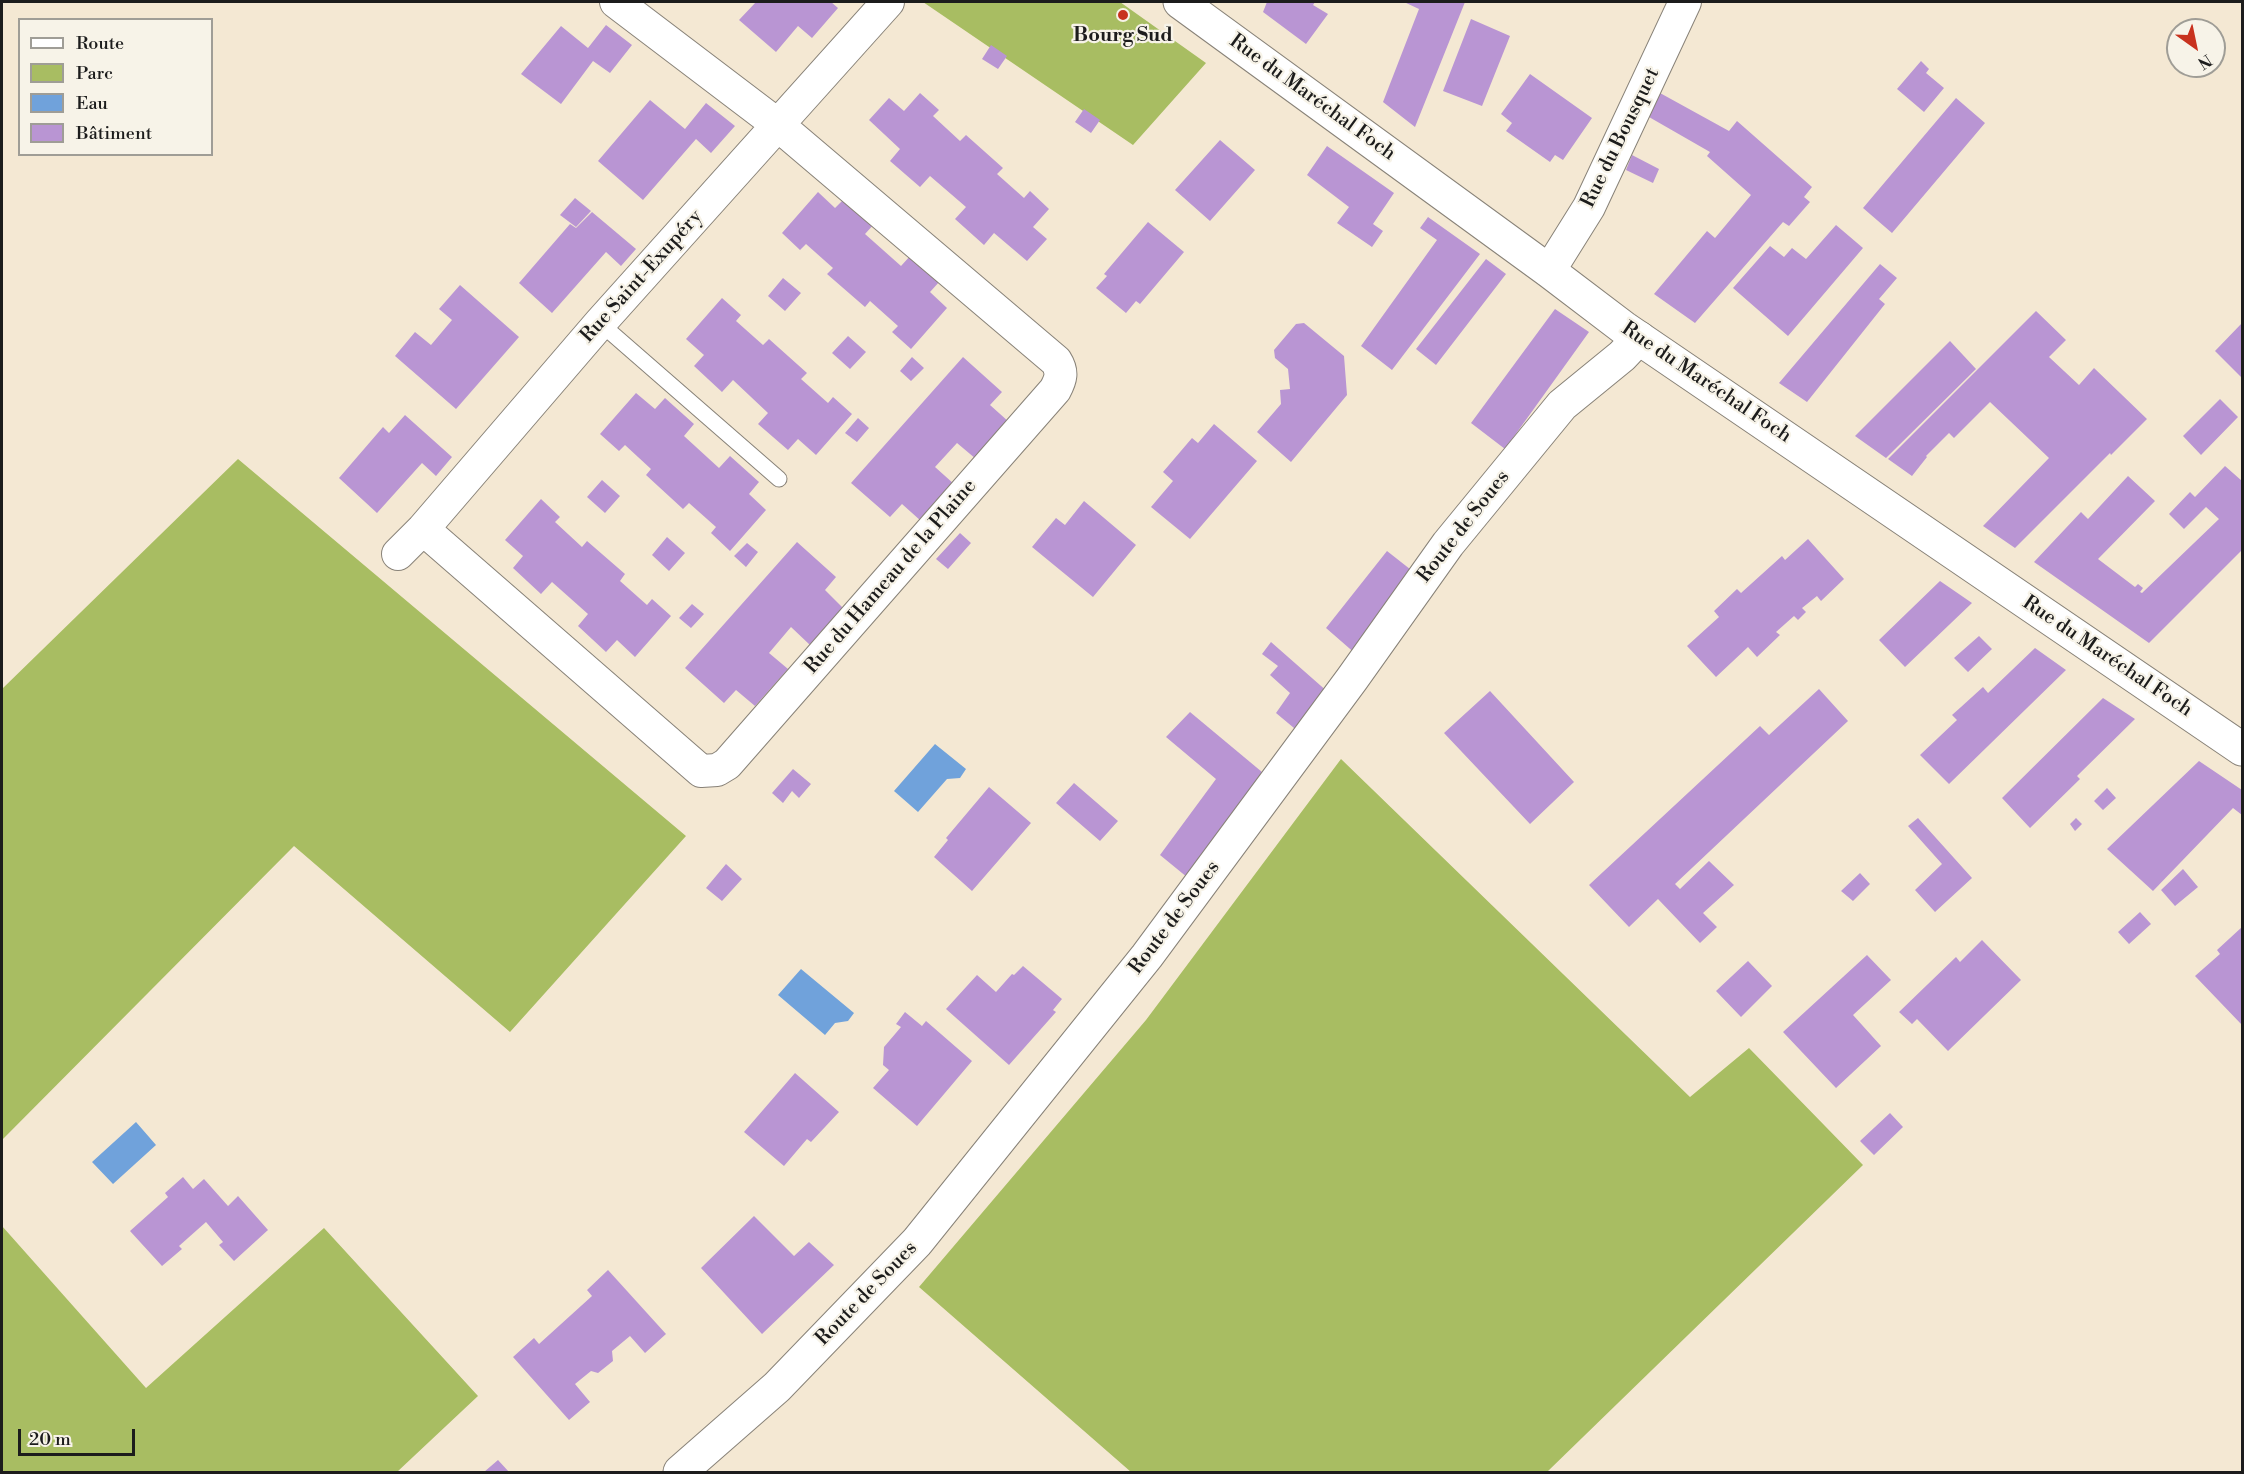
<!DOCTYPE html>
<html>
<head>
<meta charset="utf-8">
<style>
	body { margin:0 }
	#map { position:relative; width:2244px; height:1474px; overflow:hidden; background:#f4e8d3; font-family:"Libre Bodoni",serif }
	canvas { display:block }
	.frame { position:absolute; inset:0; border:3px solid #1c1c1c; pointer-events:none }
	.legend { position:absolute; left:18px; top:18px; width:195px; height:138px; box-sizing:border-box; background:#f7f3e8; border:2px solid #9f9d96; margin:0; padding:8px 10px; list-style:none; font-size:18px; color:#1c1c1c }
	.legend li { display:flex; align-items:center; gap:12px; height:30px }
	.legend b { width:30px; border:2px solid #9f9d96 }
	.north { position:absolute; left:2166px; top:18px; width:60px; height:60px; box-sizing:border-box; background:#f7f3e8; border:2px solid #9f9d96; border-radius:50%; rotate:147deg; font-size:16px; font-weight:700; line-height:24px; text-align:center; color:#1c1c1c }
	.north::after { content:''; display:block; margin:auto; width:21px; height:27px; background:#c8321e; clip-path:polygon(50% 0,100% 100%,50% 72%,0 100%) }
	.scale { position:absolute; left:18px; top:1429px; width:117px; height:27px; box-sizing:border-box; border:3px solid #1c1c1c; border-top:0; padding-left:8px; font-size:18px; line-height:21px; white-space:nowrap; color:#1c1c1c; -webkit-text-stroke:4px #f7f3e8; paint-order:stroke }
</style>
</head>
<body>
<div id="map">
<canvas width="2244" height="1474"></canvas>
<div class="frame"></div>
<ul class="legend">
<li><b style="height:8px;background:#fff"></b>Route</li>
<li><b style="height:16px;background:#a8bd62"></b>Parc</li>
<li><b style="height:16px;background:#70a2db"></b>Eau</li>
<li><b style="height:16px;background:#b995d3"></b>Bâtiment</li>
</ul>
<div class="north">N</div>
<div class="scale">20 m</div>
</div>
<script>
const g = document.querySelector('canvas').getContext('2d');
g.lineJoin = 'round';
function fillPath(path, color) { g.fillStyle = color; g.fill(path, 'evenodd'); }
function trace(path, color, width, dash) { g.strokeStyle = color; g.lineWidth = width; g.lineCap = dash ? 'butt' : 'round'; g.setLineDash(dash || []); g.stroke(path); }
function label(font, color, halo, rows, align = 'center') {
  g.font = font + ' "Libre Bodoni",serif'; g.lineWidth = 4.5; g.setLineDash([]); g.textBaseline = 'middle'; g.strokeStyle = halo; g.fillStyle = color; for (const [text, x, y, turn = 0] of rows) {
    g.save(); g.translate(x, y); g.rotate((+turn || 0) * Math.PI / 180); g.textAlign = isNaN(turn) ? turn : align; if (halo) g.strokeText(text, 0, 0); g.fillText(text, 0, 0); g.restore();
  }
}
const green = new Path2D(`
	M 923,2 L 1120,2 L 1206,63 L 1133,145 Z
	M 238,459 L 686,836 L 510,1032 L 294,846 L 2,1140 L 2,689 Z
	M 1341,759 L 1690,1097 L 1749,1048 L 1863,1165 L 1547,1472 L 1131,1472 L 919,1287 L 1146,1020 Z
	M 2,1226 L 146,1388 L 324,1228 L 478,1396 L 397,1472 L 2,1472 Z`);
const water = new Path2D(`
	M 935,744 L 966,769 L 960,778 L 947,779 L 918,812 L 894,791 Z
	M 801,969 L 854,1013 L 848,1021 L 835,1023 L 825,1035 L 778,995 Z
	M 136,1122 L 156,1145 L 113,1184 L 92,1162 Z`);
const building = new Path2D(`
	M 756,2 L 831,2 L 838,8 L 812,38 L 798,26 L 776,52 L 739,20 Z
	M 1267,2 L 1315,2 L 1313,5 L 1328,14 L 1306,44 L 1263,12 Z
	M 1404,2 L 1465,2 L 1415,127 L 1383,102 L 1419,9 Z
	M 1471,19 L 1510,36 L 1482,106 L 1443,91 Z
	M 606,25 L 632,45 L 610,73 L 593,61 L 561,104 L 521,74 L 561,26 L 588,48 Z
	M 991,45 L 1007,56 L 998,69 L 982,59 Z
	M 1921,61 L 1929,69 L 1926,73 L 1944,88 L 1924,112 L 1897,89 Z
	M 1530,74 L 1592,118 L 1563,160 L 1555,155 L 1550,162 L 1506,131 L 1512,123 L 1501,114 Z
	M 920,93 L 939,110 L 933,116 L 960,141 L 966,135 L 1003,168 L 997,174 L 1024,198 L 1030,191 L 1049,209 L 1033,227 L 1047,239 L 1027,261 L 994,233 L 984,245 L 955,219 L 966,207 L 930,176 L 920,187 L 890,161 L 900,149 L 869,120 L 889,98 L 904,111 Z
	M 1660,93 L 1729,131 L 1737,121 L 1812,187 L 1804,197 L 1810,202 L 1789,226 L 1783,222 L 1695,323 L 1654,294 L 1707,231 L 1715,238 L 1751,195 L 1707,156 L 1710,152 L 1649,117 Z
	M 1956,98 L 1985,123 L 1892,233 L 1863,208 Z
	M 650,100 L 685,129 L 706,103 L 735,126 L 711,153 L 696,139 L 643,200 L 598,161 Z
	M 1084,109 L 1100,120 L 1091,133 L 1075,122 Z
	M 1220,140 L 1255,170 L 1210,221 L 1175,190 Z
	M 1327,146 L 1394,193 L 1373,224 L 1383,231 L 1372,247 L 1337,223 L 1349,207 L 1307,175 Z
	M 1632,155 L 1659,169 L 1653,183 L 1626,170 Z
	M 818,192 L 835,208 L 846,197 L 875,223 L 865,234 L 901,266 L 911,255 L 940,281 L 930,292 L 947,308 L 911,349 L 892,332 L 898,326 L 870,301 L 865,307 L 827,274 L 833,268 L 806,244 L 800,250 L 782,233 Z
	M 575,198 L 591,211 L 576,227 L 560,215 Z
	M 592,212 L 636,249 L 621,266 L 606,252 L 552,313 L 519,283 L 570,224 L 576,228 Z
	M 1428,217 L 1480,254 L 1392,370 L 1361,346 L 1437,240 L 1420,228 Z
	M 1148,222 L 1184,252 L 1140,304 L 1136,301 L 1126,313 L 1096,288 L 1107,276 L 1104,274 Z
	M 1836,225 L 1863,248 L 1788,336 L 1733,288 L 1770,246 L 1784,257 L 1792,248 L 1806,259 Z
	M 1486,259 L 1506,274 L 1436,365 L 1416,349 Z
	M 1880,264 L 1897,278 L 1879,299 L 1885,304 L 1807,402 L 1779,383 Z
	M 783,278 L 801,293 L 785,311 L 768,296 Z
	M 460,285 L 519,337 L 456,409 L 395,356 L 415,332 L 431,345 L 452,320 L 439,309 Z
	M 722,298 L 741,315 L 736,321 L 763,345 L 769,339 L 807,373 L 801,379 L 828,403 L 833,397 L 852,414 L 816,455 L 798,439 L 788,450 L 758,424 L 768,413 L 733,380 L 722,392 L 694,366 L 704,355 L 686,339 Z
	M 1555,309 L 1589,332 L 1505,449 L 1471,423 Z
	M 2036,311 L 2066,340 L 2049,357 L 2079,385 L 2094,368 L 2147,419 L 2111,455 L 2110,453 L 2015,548 L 1983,526 L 2049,458 L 1990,402 L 1954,438 L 1949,433 L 1926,456 L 1927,457 L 1912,476 L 1888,459 Z
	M 1304,323 L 1344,356 L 1347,395 L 1291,462 L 1257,432 L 1281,404 L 1280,390 L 1290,389 L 1288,369 L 1275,358 L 1274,350 L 1296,324 Z
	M 2242,323 L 2242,378 L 2215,351 Z
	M 848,336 L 866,352 L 850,369 L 832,353 Z
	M 1950,341 L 1976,369 L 1886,458 L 1855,436 Z
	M 912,357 L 924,368 L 911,381 L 900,371 Z
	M 963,357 L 1002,392 L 990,405 L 1009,422 L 976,459 L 957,443 L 935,467 L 954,484 L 921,521 L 902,504 L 890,517 L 851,483 Z
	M 636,393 L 655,409 L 665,398 L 694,424 L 684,436 L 719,468 L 730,456 L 759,482 L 749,494 L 766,510 L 730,551 L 711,533 L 716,527 L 689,503 L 683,509 L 646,475 L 651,469 L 625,445 L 619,451 L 600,434 Z
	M 2220,399 L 2238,417 L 2201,455 L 2183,436 Z
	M 405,415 L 452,457 L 436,476 L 422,463 L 377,513 L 339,478 L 383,427 L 389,433 Z
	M 858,418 L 869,428 L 857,442 L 845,433 Z
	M 1214,424 L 1257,461 L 1190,539 L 1151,507 L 1173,481 L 1163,472 L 1192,438 L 1198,443 Z
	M 2225,466 L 2242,481 L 2242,550 L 2149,643 L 2034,562 L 2081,512 L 2088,519 L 2128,476 L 2155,501 L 2098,559 L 2135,587 L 2138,584 L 2143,588 L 2140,592 L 2142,593 L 2219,519 L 2206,507 L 2184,529 L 2169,514 L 2190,492 L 2195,497 Z
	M 602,480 L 620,496 L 605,513 L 587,497 Z
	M 541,499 L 560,517 L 555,522 L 582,547 L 587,541 L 625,574 L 620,581 L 647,605 L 652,599 L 671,616 L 635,657 L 617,640 L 606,652 L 578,626 L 588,614 L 552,582 L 541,594 L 513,568 L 523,556 L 505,540 Z
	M 1084,501 L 1136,545 L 1093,597 L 1032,547 L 1056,518 L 1065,525 Z
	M 960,533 L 971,543 L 948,569 L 936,559 Z
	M 667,537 L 685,553 L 669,571 L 652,555 Z
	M 1808,539 L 1844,579 L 1821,601 L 1817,596 L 1802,608 L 1806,612 L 1798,620 L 1794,616 L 1776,632 L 1780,635 L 1757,657 L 1748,647 L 1716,677 L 1687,646 L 1719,617 L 1714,611 L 1737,589 L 1741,593 L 1782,556 L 1785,560 Z
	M 797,542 L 836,577 L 825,590 L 843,608 L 810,645 L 791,627 L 769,653 L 788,669 L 755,706 L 736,690 L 724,703 L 685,668 Z
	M 747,543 L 758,552 L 746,567 L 734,556 Z
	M 1387,551 L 1415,573 L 1357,655 L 1326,628 Z
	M 1940,581 L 1972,603 L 1905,667 L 1879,640 Z
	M 692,604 L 704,614 L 691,628 L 679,618 Z
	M 1979,636 L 1992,649 L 1968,672 L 1954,658 Z
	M 1271,642 L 1329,693 L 1300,733 L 1276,713 L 1290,693 L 1270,675 L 1278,666 L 1262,654 Z
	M 2035,648 L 2066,670 L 1949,784 L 1920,755 L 1957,720 L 1952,715 L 1961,707 L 1983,687 L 1988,693 Z
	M 1819,689 L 1848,721 L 1675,884 L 1680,889 L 1709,861 L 1734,885 L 1703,913 L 1717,927 L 1700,943 L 1658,899 L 1629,927 L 1589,885 L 1760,726 L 1769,735 Z
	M 1490,691 L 1574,782 L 1530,824 L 1444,733 Z
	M 2103,698 L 2135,719 L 2077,776 L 2080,779 L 2030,828 L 2002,798 Z
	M 1190,712 L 1268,777 L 1193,882 L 1160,855 L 1216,779 L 1166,737 Z
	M 2199,761 L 2242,790 L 2242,815 L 2233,808 L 2153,891 L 2107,849 Z
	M 793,769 L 811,784 L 799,798 L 792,791 L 783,803 L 772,793 Z
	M 1074,783 L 1118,821 L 1100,841 L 1056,803 Z
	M 989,787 L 1031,823 L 972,891 L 934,857 L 948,840 L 946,838 Z
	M 2107,788 L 2116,798 L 2103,810 L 2094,801 Z
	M 1918,818 L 1972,878 L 1935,912 L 1915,890 L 1942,864 L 1908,826 Z
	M 2076,818 L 2082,824 L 2075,831 L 2070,824 Z
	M 726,864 L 742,879 L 722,901 L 706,888 Z
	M 2183,869 L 2198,887 L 2175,906 L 2161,890 Z
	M 1860,873 L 1870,884 L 1853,901 L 1841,891 Z
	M 2140,912 L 2151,924 L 2129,944 L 2118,932 Z
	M 2242,927 L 2242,1025 L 2195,976 L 2220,954 L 2217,950 Z
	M 1982,940 L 2021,980 L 1948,1051 L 1917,1019 L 1912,1024 L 1899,1012 L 1956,957 L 1960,962 Z
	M 1867,955 L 1891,980 L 1853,1015 L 1881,1046 L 1836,1088 L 1783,1032 Z
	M 1748,961 L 1772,986 L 1741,1017 L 1716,991 Z
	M 1023,966 L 1062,999 L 1053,1010 L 1056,1012 L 1009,1065 L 946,1009 L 977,975 L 996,992 L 1012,974 L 1014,975 Z
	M 905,1012 L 922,1026 L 926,1021 L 972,1061 L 917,1126 L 873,1088 L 889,1070 L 883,1065 L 884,1047 L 901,1027 L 896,1024 Z
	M 795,1073 L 839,1112 L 811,1142 L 807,1139 L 784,1166 L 744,1132 Z
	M 1890,1113 L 1903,1127 L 1874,1155 L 1860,1141 Z
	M 183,1177 L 193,1189 L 204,1179 L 228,1206 L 238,1196 L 268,1230 L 234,1261 L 219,1245 L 223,1242 L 206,1222 L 179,1246 L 182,1249 L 162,1266 L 130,1231 L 168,1197 L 165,1193 Z
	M 754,1216 L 794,1256 L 809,1242 L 834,1265 L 762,1334 L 701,1268 Z
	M 608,1270 L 666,1334 L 645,1353 L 630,1336 L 612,1351 L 613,1361 L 598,1373 L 591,1371 L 575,1384 L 590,1402 L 569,1420 L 513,1357 L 534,1338 L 539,1344 L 592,1296 L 587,1290 Z
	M 498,1460 L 509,1472 L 484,1472 Z`);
const service = new Path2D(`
	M 600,323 L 779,479`);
const minor = new Path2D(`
	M 1549,271 L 1589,207 L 1685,2
	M 423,529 L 701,771 L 717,770 L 727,764 L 1055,390 C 1061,379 1063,372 1056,361 L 778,125 L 616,2
	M 398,554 L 423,529 L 600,323 L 888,2`);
const secondary = new Path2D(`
	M 680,1472 L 777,1387 L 917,1242 L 1147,956 L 1352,679 L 1448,544 L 1562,405 L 1622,356 L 1639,338`);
const primary = new Path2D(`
	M 1180,2 L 1549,271 L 1624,328 L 2242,749`);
const markers = [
	[1123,15,6,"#c8321e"]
];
const poiNames = [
	["Bourg Sud",1123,36]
];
const streetNames = [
	["Rue du Maréchal Foch",1312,98,36],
	["Rue du Bousquet",1621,138,-64],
	["Rue Saint-Exupéry",642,277,-48],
	["Rue du Maréchal Foch",1706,383,34],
	["Route de Soues",1464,527,-52],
	["Rue du Hameau de la Plaine",891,577,-49],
	["Rue du Maréchal Foch",2107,657,34],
	["Route de Soues",1175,918,-53],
	["Route de Soues",867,1294,-46]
];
fillPath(green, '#a8bd62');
fillPath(water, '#70a2db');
fillPath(building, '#b995d3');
trace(service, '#888278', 17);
trace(minor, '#888278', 34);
trace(secondary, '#888278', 35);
trace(primary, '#888278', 35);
trace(service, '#fff', 15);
trace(minor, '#fff', 32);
trace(secondary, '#fff', 33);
trace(primary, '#fff', 33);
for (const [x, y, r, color] of markers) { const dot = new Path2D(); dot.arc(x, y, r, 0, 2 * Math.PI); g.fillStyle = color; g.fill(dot); trace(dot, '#f7f3e8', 2); }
label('bold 20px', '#1c1c1c', '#f7f3e8', poiNames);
label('20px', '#1c1c1c', '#f7f3e8', streetNames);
</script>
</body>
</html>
